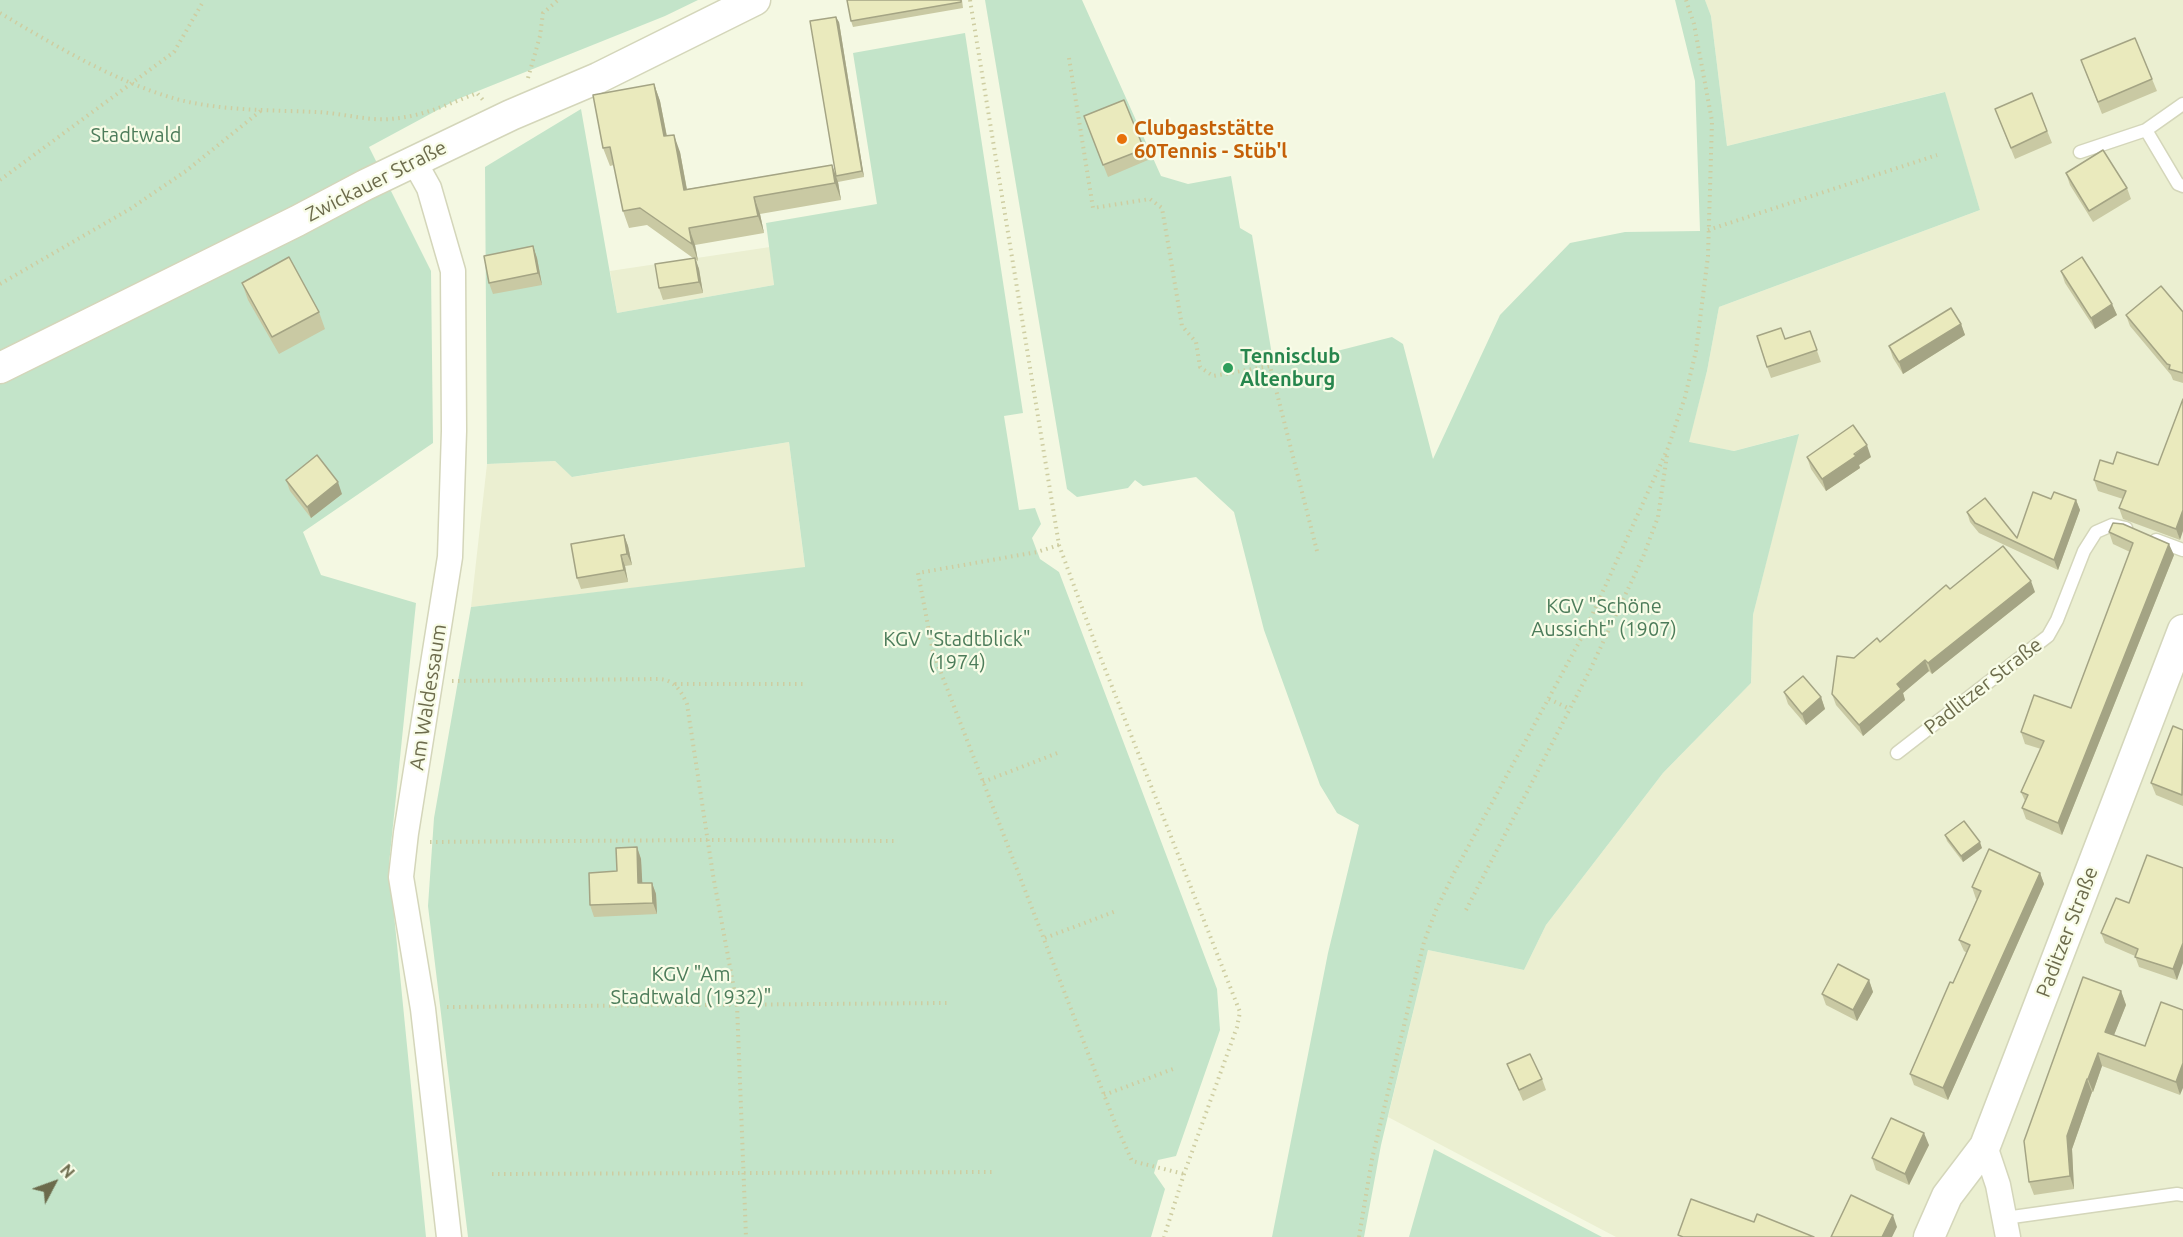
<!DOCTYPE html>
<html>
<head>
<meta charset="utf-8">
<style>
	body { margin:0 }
	#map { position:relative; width:2183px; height:1237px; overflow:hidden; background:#f4f8e2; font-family:Ubuntu,sans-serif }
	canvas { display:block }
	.north { position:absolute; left:24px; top:1153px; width:60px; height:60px; -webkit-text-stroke:4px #f8fce7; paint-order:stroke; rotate:49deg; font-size:16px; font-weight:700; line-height:24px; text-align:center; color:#6c6b4c }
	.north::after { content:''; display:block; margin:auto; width:21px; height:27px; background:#6c6b4c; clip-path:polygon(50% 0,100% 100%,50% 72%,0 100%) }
</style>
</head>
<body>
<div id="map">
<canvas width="2183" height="1237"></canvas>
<div class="north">N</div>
</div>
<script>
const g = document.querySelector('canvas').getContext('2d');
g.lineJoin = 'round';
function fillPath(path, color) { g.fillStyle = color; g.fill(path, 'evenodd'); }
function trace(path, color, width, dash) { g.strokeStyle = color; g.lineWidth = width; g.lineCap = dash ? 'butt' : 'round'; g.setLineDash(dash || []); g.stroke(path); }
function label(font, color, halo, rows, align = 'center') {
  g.font = font + ' Ubuntu,sans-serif'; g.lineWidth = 4.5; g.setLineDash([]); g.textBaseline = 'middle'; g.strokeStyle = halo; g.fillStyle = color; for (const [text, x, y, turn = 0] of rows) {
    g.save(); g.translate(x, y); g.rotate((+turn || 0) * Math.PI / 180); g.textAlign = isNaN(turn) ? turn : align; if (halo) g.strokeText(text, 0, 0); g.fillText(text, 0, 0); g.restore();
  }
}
const residential = new Path2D(`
	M 1705,0 L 2183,0 L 2183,1237 L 1616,1237 L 1388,1117 L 1428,950 L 1524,970 L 1546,925 L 1663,773 L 1751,683 L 1753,615 L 1798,434 L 1734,451 L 1688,443 L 1707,371 L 1719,307 L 1980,210 L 1944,92 L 1727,146 L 1711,16 Z
	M 770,247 L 774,285 L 617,313 L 610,271 Z
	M 789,442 L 805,568 L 471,607 L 487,464 L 555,461 L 573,477 Z`);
const green = new Path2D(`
	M 0,0 L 698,0 L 665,16 L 458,99 L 369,147 L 431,271 L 433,443 L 303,532 L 321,575 L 416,603 L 389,864 L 426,1237 L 0,1237 Z
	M 985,0 L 1082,0 L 1161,176 L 1188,184 L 1231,176 L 1240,228 L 1252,235 L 1272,355 L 1282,365 L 1392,337 L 1403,344 L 1433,459 L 1500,315 L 1570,243 L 1625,232 L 1700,231 L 1695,81 L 1675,0 L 1705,0 L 1711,16 L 1727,146 L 1945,92 L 1980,210 L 1719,307 L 1707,371 L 1689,442 L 1734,451 L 1799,434 L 1753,615 L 1751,683 L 1663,773 L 1546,925 L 1524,970 L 1428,950 L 1381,1145 L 1364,1237 L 1272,1237 L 1328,953 L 1359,825 L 1337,813 L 1320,785 L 1264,630 L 1234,512 L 1196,477 L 1143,486 L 1135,480 L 1128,488 L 1077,497 L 1067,489 Z
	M 965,33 L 1023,413 L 1004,416 L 1019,510 L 1035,508 L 1041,524 L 1032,538 L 1040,559 L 1059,572 L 1217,989 L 1220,1030 L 1176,1156 L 1158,1160 L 1154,1173 L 1165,1189 L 1151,1237 L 468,1237 L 428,906 L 434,818 L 471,607 L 805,567 L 789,442 L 572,477 L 555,461 L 487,464 L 485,167 L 581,109 L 617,313 L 774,285 L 766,223 L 877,204 L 853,53 Z
	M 1434,1149 L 1602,1237 L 1409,1237 Z`);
const path = new Path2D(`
	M 970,0 L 1059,545 L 1098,651 L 1240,1012 L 1237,1027 L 1184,1174 L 1164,1237
	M 0,13 C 56,46 114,81 176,99 C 221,111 271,110 317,112 C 341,113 367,121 390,119 C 421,117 449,104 477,93 L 483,100
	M 1069,58 L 1093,208 L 1150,199 L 1162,208 L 1182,326 L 1196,342 L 1200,367 L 1213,376 L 1270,366 L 1318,555
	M 528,78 L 540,36 L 543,13 L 558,0
	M 0,180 L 174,52 L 204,0
	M 1708,230 L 1937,155
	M 0,284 L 130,209 L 186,171 L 263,109
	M 1059,545 L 1037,552 L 918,573 L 933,652 L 1115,1123 L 1132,1161 L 1184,1174
	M 452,681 L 659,679 C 675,680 681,691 687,704 L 713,875 L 737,1005 L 746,1237
	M 675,684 L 804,684
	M 1549,699 L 1570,709
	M 983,782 L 1060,752
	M 430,842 L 708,840 L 898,841
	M 1466,910 L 1590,670 L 1643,557 L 1658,517 L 1667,455
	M 1045,938 L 1116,911
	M 447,1007 L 947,1003
	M 1104,1095 L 1173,1069
	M 492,1174 L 993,1172
	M 1359,1237 L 1372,1159 L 1424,942 L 1436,910 L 1455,871 L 1583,635 L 1668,448 L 1685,397 L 1696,351 L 1708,256 L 1712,121 L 1694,24 L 1686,0`);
const service = new Path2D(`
	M 2146,130 L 2183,104
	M 2080,152 L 2146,130 L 2178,184 L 2183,186
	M 2156,540 L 2183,550
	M 1897,753 L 2048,636 L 2057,620 L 2084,551 L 2096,532 L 2112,525 L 2126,528
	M 2005,1218 L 2177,1194 L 2183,1195`);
const minor = new Path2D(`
	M 414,161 L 429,188 L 453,271 L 454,431 L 450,557 L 406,833 L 401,877 L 423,1009 L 449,1237
	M 1985,1146 L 1998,1185 L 2008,1237`);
const tertiary = new Path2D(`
	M 0,368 L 297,221 L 365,185 L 511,115 L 598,78 L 755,0
	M 1929,1237 L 1947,1196 L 1985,1146 L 2183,630`);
const wall = new Path2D(`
	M 847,0 L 962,0 L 963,8 L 853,27 L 851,21 Z
	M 839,22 L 864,177 L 838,182 L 841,200 L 760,214 L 764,233 L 695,245 L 698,261 L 696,260 L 699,269 L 703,293 L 663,300 L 659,288 L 693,258 L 647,225 L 629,228 L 623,211 L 614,165 L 610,166 L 603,148 L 654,84 L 660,101 L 667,136 L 680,152 L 687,189 L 832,165 L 836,176 Z
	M 2081,60 L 2152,79 L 2157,91 L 2102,114 Z
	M 2032,93 L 2052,143 L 2015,159 L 1995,109 Z
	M 1124,100 L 1148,160 L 1108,177 L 1084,116 Z
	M 2066,173 L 2127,188 L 2131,199 L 2093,222 L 2070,185 Z
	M 533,246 L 537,258 L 542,285 L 493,294 L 489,283 Z
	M 2061,271 L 2112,304 L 2117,315 L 2095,329 L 2065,283 Z
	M 242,283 L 319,312 L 325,329 L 279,354 L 248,300 Z
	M 2183,312 L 2183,383 L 2173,380 L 2171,375 L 2130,326 L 2126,315 Z
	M 1961,324 L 1965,335 L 1903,374 L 1893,358 L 1889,346 Z
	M 1810,331 L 1821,362 L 1771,378 L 1767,367 L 1785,339 Z
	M 1807,457 L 1871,457 L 1859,465 L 1860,468 L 1826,491 L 1811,469 Z
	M 2113,464 L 2158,465 L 2180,540 L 2123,519 L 2119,508 L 2123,499 L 2098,491 L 2094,480 Z
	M 286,480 L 342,494 L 311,518 L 290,491 Z
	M 2076,500 L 2080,510 L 2058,570 L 1979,533 L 1970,522 L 1967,512 L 2017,538 Z
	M 2109,532 L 2174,555 L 2062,835 L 2026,819 L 2022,808 L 2025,801 L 2021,792 L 2041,749 L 2025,744 L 2021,732 L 2071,708 L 2130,552 L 2113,544 Z
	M 624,535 L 628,546 L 632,565 L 625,566 L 628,582 L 581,589 L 577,578 Z
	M 1950,589 L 2035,592 L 1932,674 L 1929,671 L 1903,693 L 1905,700 L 1863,736 L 1836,705 L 1832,694 L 1854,658 L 1880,642 Z
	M 1784,692 L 1821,697 L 1825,709 L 1806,725 L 1788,704 Z
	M 2183,730 L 2183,806 L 2156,795 L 2151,783 Z
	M 1945,835 L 1982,848 L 1963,862 L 1947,841 Z
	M 637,847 L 641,859 L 642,883 L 652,883 L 656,894 L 657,914 L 594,917 L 590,905 Z
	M 2183,868 L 2177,980 L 2139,967 L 2135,956 L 2105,943 L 2101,933 L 2129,903 Z
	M 2040,873 L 2044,884 L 1948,1100 L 1914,1085 L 1910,1074 L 1967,953 L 1964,951 L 1959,940 L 1977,899 L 1976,899 L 1972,887 Z
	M 1869,980 L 1873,992 L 1857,1021 L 1826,1005 L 1822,994 Z
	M 2121,991 L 2126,1005 L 2114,1035 L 2145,1046 L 2161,1002 L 2180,1095 L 2102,1066 L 2093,1092 L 2092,1092 L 2072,1149 L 2074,1189 L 2034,1195 L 2029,1182 Z
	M 1507,1064 L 1542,1079 L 1546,1090 L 1523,1101 Z
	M 1929,1145 L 1909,1185 L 1876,1170 L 1872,1158 Z`);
const shadedWall = new Path2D(`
	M 836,17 L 839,22 L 864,177 L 862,171 Z
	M 654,84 L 660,101 L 670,153 L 664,136 Z
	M 674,135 L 680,152 L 690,207 L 684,190 Z
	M 832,165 L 838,182 L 841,200 L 835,183 Z
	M 754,197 L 760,214 L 764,233 L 758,216 Z
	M 689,228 L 695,245 L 698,261 L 692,244 Z
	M 533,246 L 537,258 L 542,285 L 538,273 Z
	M 695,258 L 699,269 L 703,293 L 699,282 Z
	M 2112,304 L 2117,315 L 2095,329 L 2091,318 Z
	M 1961,324 L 1965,335 L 1903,374 L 1899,362 Z
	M 1867,445 L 1871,457 L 1859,465 L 1860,468 L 1826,491 L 1822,479 Z
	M 338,482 L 342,494 L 311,518 L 307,507 Z
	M 2076,500 L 2080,510 L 2058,570 L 2054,560 Z
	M 2183,510 L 2183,531 L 2180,540 L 2176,529 Z
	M 624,535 L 628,546 L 632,565 L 627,554 Z
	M 2169,544 L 2174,555 L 2062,835 L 2058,823 Z
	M 621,555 L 625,566 L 628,582 L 624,570 Z
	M 2031,581 L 2035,592 L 1932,674 L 1928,663 Z
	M 1925,660 L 1929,671 L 1903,693 L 1905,700 L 1863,736 L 1859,725 L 1897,684 Z
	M 1821,697 L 1825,709 L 1806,725 L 1802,714 Z
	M 1980,842 L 1982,848 L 1963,862 L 1961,856 Z
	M 637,847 L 641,859 L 643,895 L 638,883 Z
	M 2040,873 L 2044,884 L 1948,1100 L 1943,1088 Z
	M 652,883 L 656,894 L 657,914 L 653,903 Z
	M 2183,943 L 2183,963 L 2177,980 L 2173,969 Z
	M 1869,980 L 1873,992 L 1857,1021 L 1853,1010 Z
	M 2121,991 L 2126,1005 L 2110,1045 L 2105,1032 Z
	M 2098,1053 L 2102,1066 L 2093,1092 L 2088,1079 Z
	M 2183,1063 L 2183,1088 L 2180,1095 L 2176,1082 Z
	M 2087,1079 L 2092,1092 L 2072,1149 L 2074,1189 L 2070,1176 L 2067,1136 Z
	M 1924,1133 L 1929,1145 L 1909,1185 L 1905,1174 Z
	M 1893,1215 L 1897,1227 L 1892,1237 L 1882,1237 Z`);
const building = new Path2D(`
	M 847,0 L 961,0 L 961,2 L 851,21 Z
	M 836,17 L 862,171 L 836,176 L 810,21 Z
	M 2135,38 L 2152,79 L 2098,102 L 2081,60 Z
	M 654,84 L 664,136 L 674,135 L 684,190 L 832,165 L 835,183 L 754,197 L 758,216 L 689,228 L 692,244 L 640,208 L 623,211 L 610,147 L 603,148 L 593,95 Z
	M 2032,93 L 2047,131 L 2011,148 L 1995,109 Z
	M 1124,100 L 1144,149 L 1103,165 L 1084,116 Z
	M 2103,150 L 2127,188 L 2089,211 L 2066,173 Z
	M 533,246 L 538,273 L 489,283 L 484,256 Z
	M 289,257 L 319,312 L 272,337 L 242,283 Z
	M 2082,257 L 2112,304 L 2091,318 L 2061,271 Z
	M 695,258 L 699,282 L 659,288 L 655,264 Z
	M 2161,286 L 2183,312 L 2183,373 L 2169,369 L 2170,365 L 2167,364 L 2126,315 Z
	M 1951,308 L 1961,324 L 1899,362 L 1889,346 Z
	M 1781,328 L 1785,339 L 1810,331 L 1817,350 L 1767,367 L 1757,336 Z
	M 2183,399 L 2183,510 L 2176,529 L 2119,508 L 2126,491 L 2094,480 L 2100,460 L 2113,464 L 2117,452 L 2158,465 Z
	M 1853,425 L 1867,445 L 1854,454 L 1856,456 L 1822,479 L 1807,457 Z
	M 317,455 L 338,482 L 307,507 L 286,480 Z
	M 2033,492 L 2051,499 L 2054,492 L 2076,500 L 2054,560 L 1975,523 L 1967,512 L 1985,498 L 2017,538 Z
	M 2113,523 L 2123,524 L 2169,544 L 2058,823 L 2022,808 L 2028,795 L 2021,792 L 2044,741 L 2021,732 L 2034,695 L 2071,708 L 2133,543 L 2109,532 Z
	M 624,535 L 627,554 L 621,555 L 624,570 L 577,578 L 571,544 Z
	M 2003,546 L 2031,581 L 1928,663 L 1925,660 L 1897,684 L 1901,689 L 1859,725 L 1832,694 L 1837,656 L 1854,658 L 1877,638 L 1880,642 L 1946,585 L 1950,589 Z
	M 1803,676 L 1821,697 L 1802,714 L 1784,692 Z
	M 2173,726 L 2183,730 L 2182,795 L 2151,783 Z
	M 1964,821 L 1980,842 L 1961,856 L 1945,835 Z
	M 637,847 L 638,883 L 652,883 L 653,903 L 590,905 L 589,873 L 617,871 L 616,848 Z
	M 1989,849 L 2040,873 L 1943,1088 L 1910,1074 L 1950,982 L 1953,983 L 1970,945 L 1959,940 L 1981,891 L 1972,887 Z
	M 2147,855 L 2183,868 L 2183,943 L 2173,969 L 2135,957 L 2138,949 L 2101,933 L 2116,898 L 2129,903 Z
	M 1838,964 L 1869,980 L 1853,1010 L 1822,994 Z
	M 2083,977 L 2121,991 L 2105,1032 L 2145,1046 L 2161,1002 L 2183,1010 L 2183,1063 L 2176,1082 L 2098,1053 L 2088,1079 L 2087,1079 L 2067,1136 L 2070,1176 L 2029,1182 L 2024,1141 Z
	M 1530,1054 L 1542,1079 L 1519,1090 L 1507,1064 Z
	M 1891,1118 L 1924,1133 L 1905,1174 L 1872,1158 Z
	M 1851,1195 L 1893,1215 L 1882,1237 L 1831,1237 Z
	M 1691,1199 L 1754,1222 L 1757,1214 L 1814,1237 L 1683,1237 L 1678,1235 Z`);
const markers = [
	[1122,139,6,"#e8710a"],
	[1228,368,6,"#2e9e5b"]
];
const foodNames = [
	["Clubgaststätte",1134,128],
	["60Tennis - Stüb'l",1134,151]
];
const parkNames = [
	["Stadtwald",136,135],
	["KGV \"Schöne",1604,606],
	["Aussicht\" (1907)",1604,629],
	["KGV \"Stadtblick\"",957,639],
	["(1974)",957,662],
	["KGV \"Am",691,974],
	["Stadtwald (1932)\"",691,997]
];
const streetNames = [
	["Zwickauer Straße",376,181,-27],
	["Padlitzer Straße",1983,686,-38],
	["Am Waldessaum",428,697,-81],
	["Paditzer Straße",2067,932,-69]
];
const leisureNames = [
	["Tennisclub",1240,356],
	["Altenburg",1240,379]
];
fillPath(residential, '#ebefd1');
fillPath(green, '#c3e4c9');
trace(service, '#d4d6ba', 15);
trace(minor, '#d4d6ba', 27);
trace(tertiary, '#d4d6ba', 33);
trace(path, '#cecda1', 4, [1.5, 4.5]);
trace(service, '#fff', 12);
trace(minor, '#fff', 24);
trace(tertiary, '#fff', 30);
fillPath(wall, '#c9c9a3');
fillPath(shadedWall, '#a4a484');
fillPath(building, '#eaeabd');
trace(building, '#a4a484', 1.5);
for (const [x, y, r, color] of markers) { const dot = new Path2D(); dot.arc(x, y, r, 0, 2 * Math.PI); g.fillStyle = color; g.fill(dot); trace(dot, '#f8fce7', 2); }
label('bold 20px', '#c56008', '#f8fce7', foodNames, 'left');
label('20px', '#4c7c5a', '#f8fce7', parkNames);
label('20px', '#6c6b4c', '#f8fce7', streetNames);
label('bold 20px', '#27864d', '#f8fce7', leisureNames, 'left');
</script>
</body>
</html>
